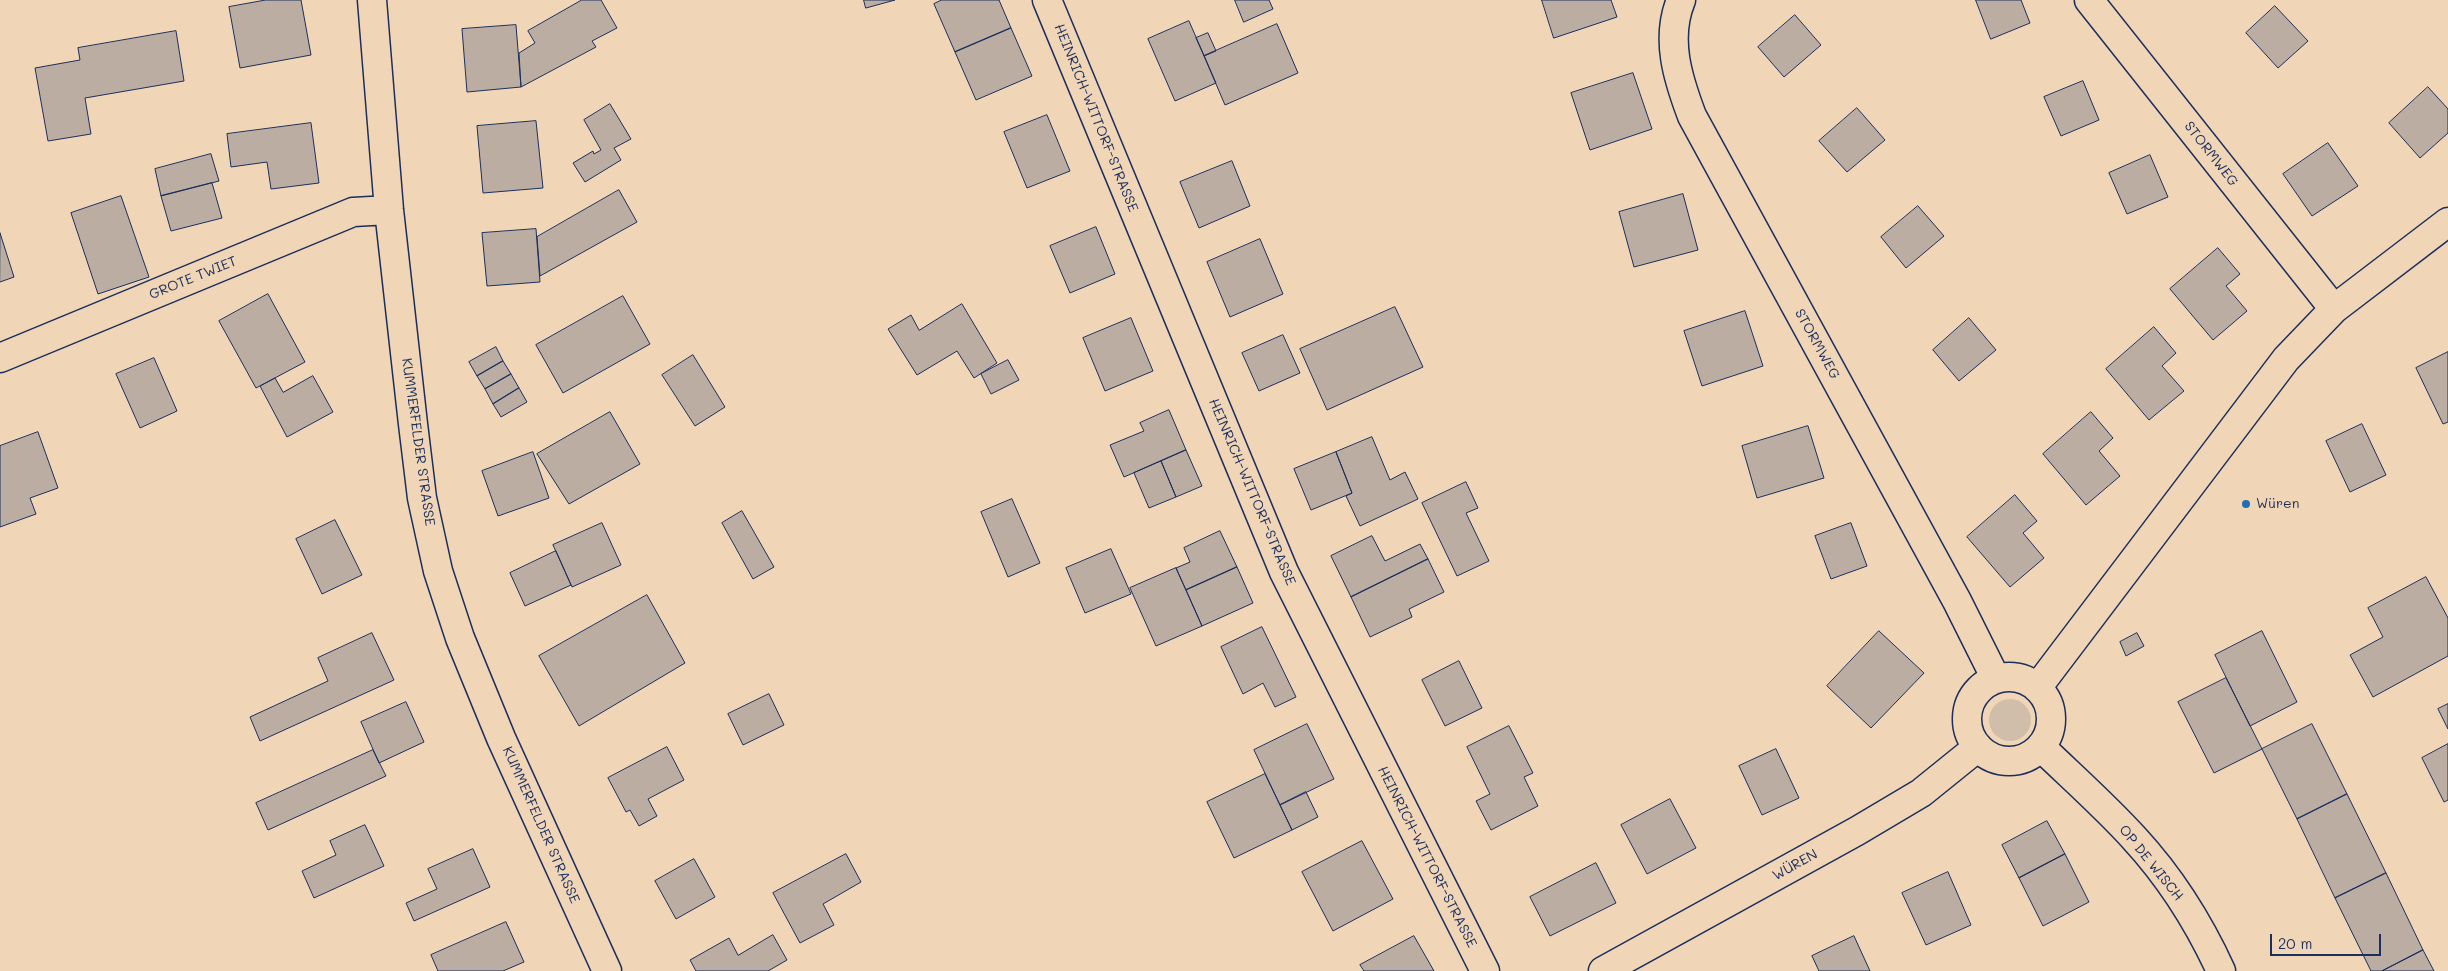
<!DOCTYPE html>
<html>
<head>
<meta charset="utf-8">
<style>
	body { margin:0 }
	#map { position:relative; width:2448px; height:971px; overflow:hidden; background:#f0d6b7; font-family:Mali,sans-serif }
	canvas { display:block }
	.scale { position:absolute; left:2270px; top:934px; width:111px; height:22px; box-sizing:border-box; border:2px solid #1b2f5e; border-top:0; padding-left:6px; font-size:15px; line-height:18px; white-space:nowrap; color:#1b2f5e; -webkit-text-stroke:4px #f0d6b7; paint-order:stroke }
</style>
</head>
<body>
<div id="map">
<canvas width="2448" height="971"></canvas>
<div class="scale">20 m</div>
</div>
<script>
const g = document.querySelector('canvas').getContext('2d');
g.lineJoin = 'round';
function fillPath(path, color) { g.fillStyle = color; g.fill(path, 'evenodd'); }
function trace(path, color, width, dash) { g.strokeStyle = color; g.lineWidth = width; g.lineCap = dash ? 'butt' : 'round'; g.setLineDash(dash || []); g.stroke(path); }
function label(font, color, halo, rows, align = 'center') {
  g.font = font + ' Mali,sans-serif'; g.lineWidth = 4.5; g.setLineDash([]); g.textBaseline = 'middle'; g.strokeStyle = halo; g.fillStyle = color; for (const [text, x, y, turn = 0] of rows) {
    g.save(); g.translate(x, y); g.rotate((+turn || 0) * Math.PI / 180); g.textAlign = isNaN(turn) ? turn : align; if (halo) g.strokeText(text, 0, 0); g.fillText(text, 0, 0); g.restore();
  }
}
const green = new Path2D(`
	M1989 720a21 21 0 1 1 42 0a21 21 0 1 1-42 0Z`);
const building = new Path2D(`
	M 266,0 L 301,0 L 311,55 L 240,68 L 229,7 Z
	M 582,0 L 601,0 L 617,28 L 592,41 L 596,47 L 521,87 L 519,53 L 535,43 L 528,31 Z
	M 864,0 L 895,0 L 866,8 Z
	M 942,0 L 999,0 L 1011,28 L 955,52 L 934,4 Z
	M 1235,0 L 1269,0 L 1273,9 L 1244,22 Z
	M 1542,0 L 1611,0 L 1617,17 L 1554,38 Z
	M 1976,0 L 2021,0 L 2030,23 L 1991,39 Z
	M 2275,6 L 2308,41 L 2278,68 L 2246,33 Z
	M 1795,15 L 1821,45 L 1784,77 L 1758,47 Z
	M 1189,21 L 1216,83 L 1175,101 L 1148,39 Z
	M 1277,24 L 1298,73 L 1225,105 L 1204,56 Z
	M 516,25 L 521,87 L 467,92 L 462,29 Z
	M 1011,28 L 1032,76 L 976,100 L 955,52 Z
	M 176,31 L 184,81 L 85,98 L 91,134 L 48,141 L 35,68 L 80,60 L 78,48 Z
	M 1208,33 L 1216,51 L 1204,56 L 1196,38 Z
	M 1633,73 L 1652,129 L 1590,150 L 1571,93 Z
	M 2083,81 L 2099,120 L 2061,136 L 2044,97 Z
	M 2428,87 L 2448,109 L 2448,133 L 2420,158 L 2389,123 Z
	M 610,104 L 631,139 L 614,148 L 621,160 L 585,182 L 573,163 L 593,151 L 594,154 L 601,150 L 584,120 Z
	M 1857,108 L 1885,140 L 1847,172 L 1819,141 Z
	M 1047,115 L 1070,171 L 1027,188 L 1004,132 Z
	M 536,121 L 543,188 L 483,193 L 477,126 Z
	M 311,123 L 319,183 L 271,189 L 267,162 L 231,167 L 227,134 Z
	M 2328,143 L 2358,186 L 2312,216 L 2283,174 Z
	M 211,154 L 219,181 L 161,196 L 155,169 Z
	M 2150,155 L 2168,197 L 2127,214 L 2109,173 Z
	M 1232,161 L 1250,206 L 1199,228 L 1180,182 Z
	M 212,183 L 222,218 L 171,231 L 161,196 Z
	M 619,190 L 637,222 L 540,276 L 537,237 Z
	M 1683,194 L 1698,250 L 1634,267 L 1619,212 Z
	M 121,196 L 149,277 L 98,294 L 71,213 Z
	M 1918,206 L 1944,236 L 1906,268 L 1881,237 Z
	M 1096,227 L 1115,274 L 1070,293 L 1050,246 Z
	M 536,229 L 540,282 L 487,286 L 482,233 Z
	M 0,233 L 14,277 L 0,282 Z
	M 1260,239 L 1283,294 L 1230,317 L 1207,262 Z
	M 2218,248 L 2240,274 L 2226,286 L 2247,311 L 2213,340 L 2170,289 Z
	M 268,294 L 305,362 L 256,388 L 219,321 Z
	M 623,296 L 650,344 L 563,393 L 536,345 Z
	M 962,304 L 997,363 L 974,378 L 957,351 L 917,375 L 888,329 L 911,315 L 919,330 Z
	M 1395,307 L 1423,367 L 1327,410 L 1300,349 Z
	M 1745,311 L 1763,366 L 1702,386 L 1684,331 Z
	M 1131,318 L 1153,371 L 1105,391 L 1083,338 Z
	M 1969,318 L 1996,350 L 1959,381 L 1933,350 Z
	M 2154,327 L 2176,353 L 2162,366 L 2184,391 L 2149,420 L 2106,369 Z
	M 1283,335 L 1300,373 L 1259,391 L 1242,353 Z
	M 496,347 L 503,361 L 477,376 L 469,362 Z
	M 2448,352 L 2448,422 L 2443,424 L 2416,368 Z
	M 693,355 L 725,407 L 695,426 L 662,375 Z
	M 154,358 L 177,411 L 140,428 L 116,374 Z
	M 1008,360 L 1019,380 L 991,394 L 981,374 Z
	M 503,361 L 511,374 L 485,389 L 477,376 Z
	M 511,374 L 519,388 L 493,404 L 485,389 Z
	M 313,376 L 333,412 L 287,437 L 260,386 L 275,378 L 283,392 Z
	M 519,388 L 527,402 L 501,417 L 493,404 Z
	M 1169,410 L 1186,450 L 1124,477 L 1110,445 L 1144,431 L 1140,423 Z
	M 610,412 L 640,464 L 569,504 L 537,454 Z
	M 2091,412 L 2113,438 L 2099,451 L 2120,476 L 2086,505 L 2043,454 Z
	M 2362,424 L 2386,475 L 2350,492 L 2326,441 Z
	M 1808,426 L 1824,478 L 1757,498 L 1742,446 Z
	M 38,432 L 58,488 L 30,498 L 36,514 L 0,527 L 0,446 Z
	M 1372,437 L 1390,480 L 1405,472 L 1418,499 L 1360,526 L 1346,496 L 1352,493 L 1336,452 Z
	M 1186,450 L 1202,486 L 1176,497 L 1161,461 Z
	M 533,452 L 549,498 L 498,516 L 482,471 Z
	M 1336,452 L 1352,493 L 1311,510 L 1294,469 Z
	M 1161,461 L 1176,497 L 1149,508 L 1134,473 Z
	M 1466,482 L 1478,508 L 1466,513 L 1489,561 L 1457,576 L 1422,503 Z
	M 2015,495 L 2037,521 L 2023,533 L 2044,558 L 2010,587 L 1967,537 Z
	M 1012,499 L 1040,563 L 1008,577 L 981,512 Z
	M 742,511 L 774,567 L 753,579 L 722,523 Z
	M 335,520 L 362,575 L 322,594 L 296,539 Z
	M 602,523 L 621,565 L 572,587 L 553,545 Z
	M 1851,523 L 1867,566 L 1831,579 L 1815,536 Z
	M 1220,531 L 1237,567 L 1186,590 L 1176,568 L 1190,562 L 1184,548 Z
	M 1372,536 L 1385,561 L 1420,544 L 1428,559 L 1351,597 L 1331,556 Z
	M 1111,549 L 1131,594 L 1085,613 L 1066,568 Z
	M 556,551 L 571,585 L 525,606 L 510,573 Z
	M 1428,559 L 1444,592 L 1409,609 L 1412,617 L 1370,637 L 1351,597 Z
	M 1237,567 L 1253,603 L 1202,626 L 1186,590 Z
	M 1176,568 L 1202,626 L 1156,646 L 1130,588 Z
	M 2426,577 L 2448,618 L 2448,656 L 2373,697 L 2350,655 L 2383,637 L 2368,608 Z
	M 647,595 L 685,663 L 579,726 L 539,656 Z
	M 1262,627 L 1296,697 L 1275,707 L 1263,683 L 1243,694 L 1221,647 Z
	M 1879,631 L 1924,673 L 1871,728 L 1827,686 Z
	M 2262,631 L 2297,702 L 2250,726 L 2215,655 Z
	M 372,633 L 394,680 L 260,741 L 250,717 L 328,681 L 318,658 Z
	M 2137,633 L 2144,646 L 2126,656 L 2120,642 Z
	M 1459,661 L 1482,708 L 1445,726 L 1422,680 Z
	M 2226,678 L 2262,749 L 2214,773 L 2178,702 Z
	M 769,694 L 784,725 L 743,745 L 728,714 Z
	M 406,702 L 424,742 L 379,763 L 361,722 Z
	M 2448,704 L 2448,729 L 2438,709 Z
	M 1307,724 L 1334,779 L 1280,805 L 1254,750 Z
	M 2312,724 L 2347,794 L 2297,819 L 2262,749 Z
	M 1509,726 L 1533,773 L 1524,777 L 1538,806 L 1491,830 L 1476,801 L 1490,794 L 1467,747 Z
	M 2448,744 L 2448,800 L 2444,802 L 2422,758 Z
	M 667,747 L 684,780 L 648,799 L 657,816 L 639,826 L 630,810 L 626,812 L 608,778 Z
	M 1776,749 L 1799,798 L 1762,815 L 1739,766 Z
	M 373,750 L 386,776 L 268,830 L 256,803 Z
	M 1265,774 L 1292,830 L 1234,858 L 1207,802 Z
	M 1306,792 L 1318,817 L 1292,830 L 1280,805 Z
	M 2347,794 L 2386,873 L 2335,898 L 2297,819 Z
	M 1670,799 L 1696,848 L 1647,874 L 1621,825 Z
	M 2047,821 L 2065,854 L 2019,878 L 2002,845 Z
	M 365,825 L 384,866 L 314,898 L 302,871 L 336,855 L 330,841 Z
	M 1362,841 L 1393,899 L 1333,931 L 1302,872 Z
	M 473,849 L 490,887 L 414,921 L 406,903 L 437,889 L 428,869 Z
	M 846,854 L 861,882 L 823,904 L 834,925 L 800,943 L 773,893 Z
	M 2065,854 L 2089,902 L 2043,926 L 2019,878 Z
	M 694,859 L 715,897 L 676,919 L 655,881 Z
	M 1596,863 L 1616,903 L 1550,936 L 1530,897 Z
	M 1948,872 L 1971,925 L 1926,945 L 1902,893 Z
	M 2386,873 L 2423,950 L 2382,971 L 2371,971 L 2335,898 Z
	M 506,922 L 524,962 L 503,971 L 438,971 L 431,955 Z
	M 773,935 L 787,960 L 768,971 L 696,971 L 690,960 L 729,938 L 738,955 Z
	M 1414,936 L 1434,971 L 1364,971 L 1360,965 Z
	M 1854,936 L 1870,971 L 1819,971 L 1812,956 Z
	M 2423,950 L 2434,971 L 2382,971 Z`);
const minor = new Path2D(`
	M 372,0 L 389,210 L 413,424 L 422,498 L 438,571 L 460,638 L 501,738 L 607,971
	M 1047,0 L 1284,572 L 1485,971
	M 1681,0 C 1665,39 1678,79 1692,116 L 1957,601 L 1996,679
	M 2089,0 L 2334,309
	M 0,358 L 353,212 L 389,210
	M1967 719a42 42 0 1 1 84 0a42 42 0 1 1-84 0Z
	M 2037,688 L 2286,359 L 2334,309 L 2448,222
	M 2041,747 C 2072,777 2105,806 2134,838 C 2170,877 2199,923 2221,971
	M 1603,971 L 1857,831 L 1921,793 L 1978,747`);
const markers = [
	[2246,504,5,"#1f6fb2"]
];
const streetNames = [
	["HEINRICH-WITTORF-STRASSE",1096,118,68],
	["STORMWEG",2211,154,52],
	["GROTE TWIET",193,278,-22],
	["STORMWEG",1817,344,61],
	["KUMMERFELDER STRASSE",418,442,82],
	["HEINRICH-WITTORF-STRASSE",1252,492,67],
	["KUMMERFELDER STRASSE",541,825,66],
	["HEINRICH-WITTORF-STRASSE",1427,857,63],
	["OP DE WISCH",2151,863,51],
	["WÜREN",1795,865,-29]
];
const poiNames = [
	["Würen",2256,504]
];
fillPath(green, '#d1beaa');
fillPath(building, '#bbada1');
trace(building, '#1b2f5e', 1);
trace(minor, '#1b2f5e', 31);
trace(minor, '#f0d6b7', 28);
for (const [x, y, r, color] of markers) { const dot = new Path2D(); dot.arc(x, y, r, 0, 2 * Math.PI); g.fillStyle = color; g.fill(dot); trace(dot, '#f0d6b7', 2); }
label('14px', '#1b2f5e', '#f0d6b7', streetNames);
label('14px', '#1b2f5e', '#f0d6b7', poiNames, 'left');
</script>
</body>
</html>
